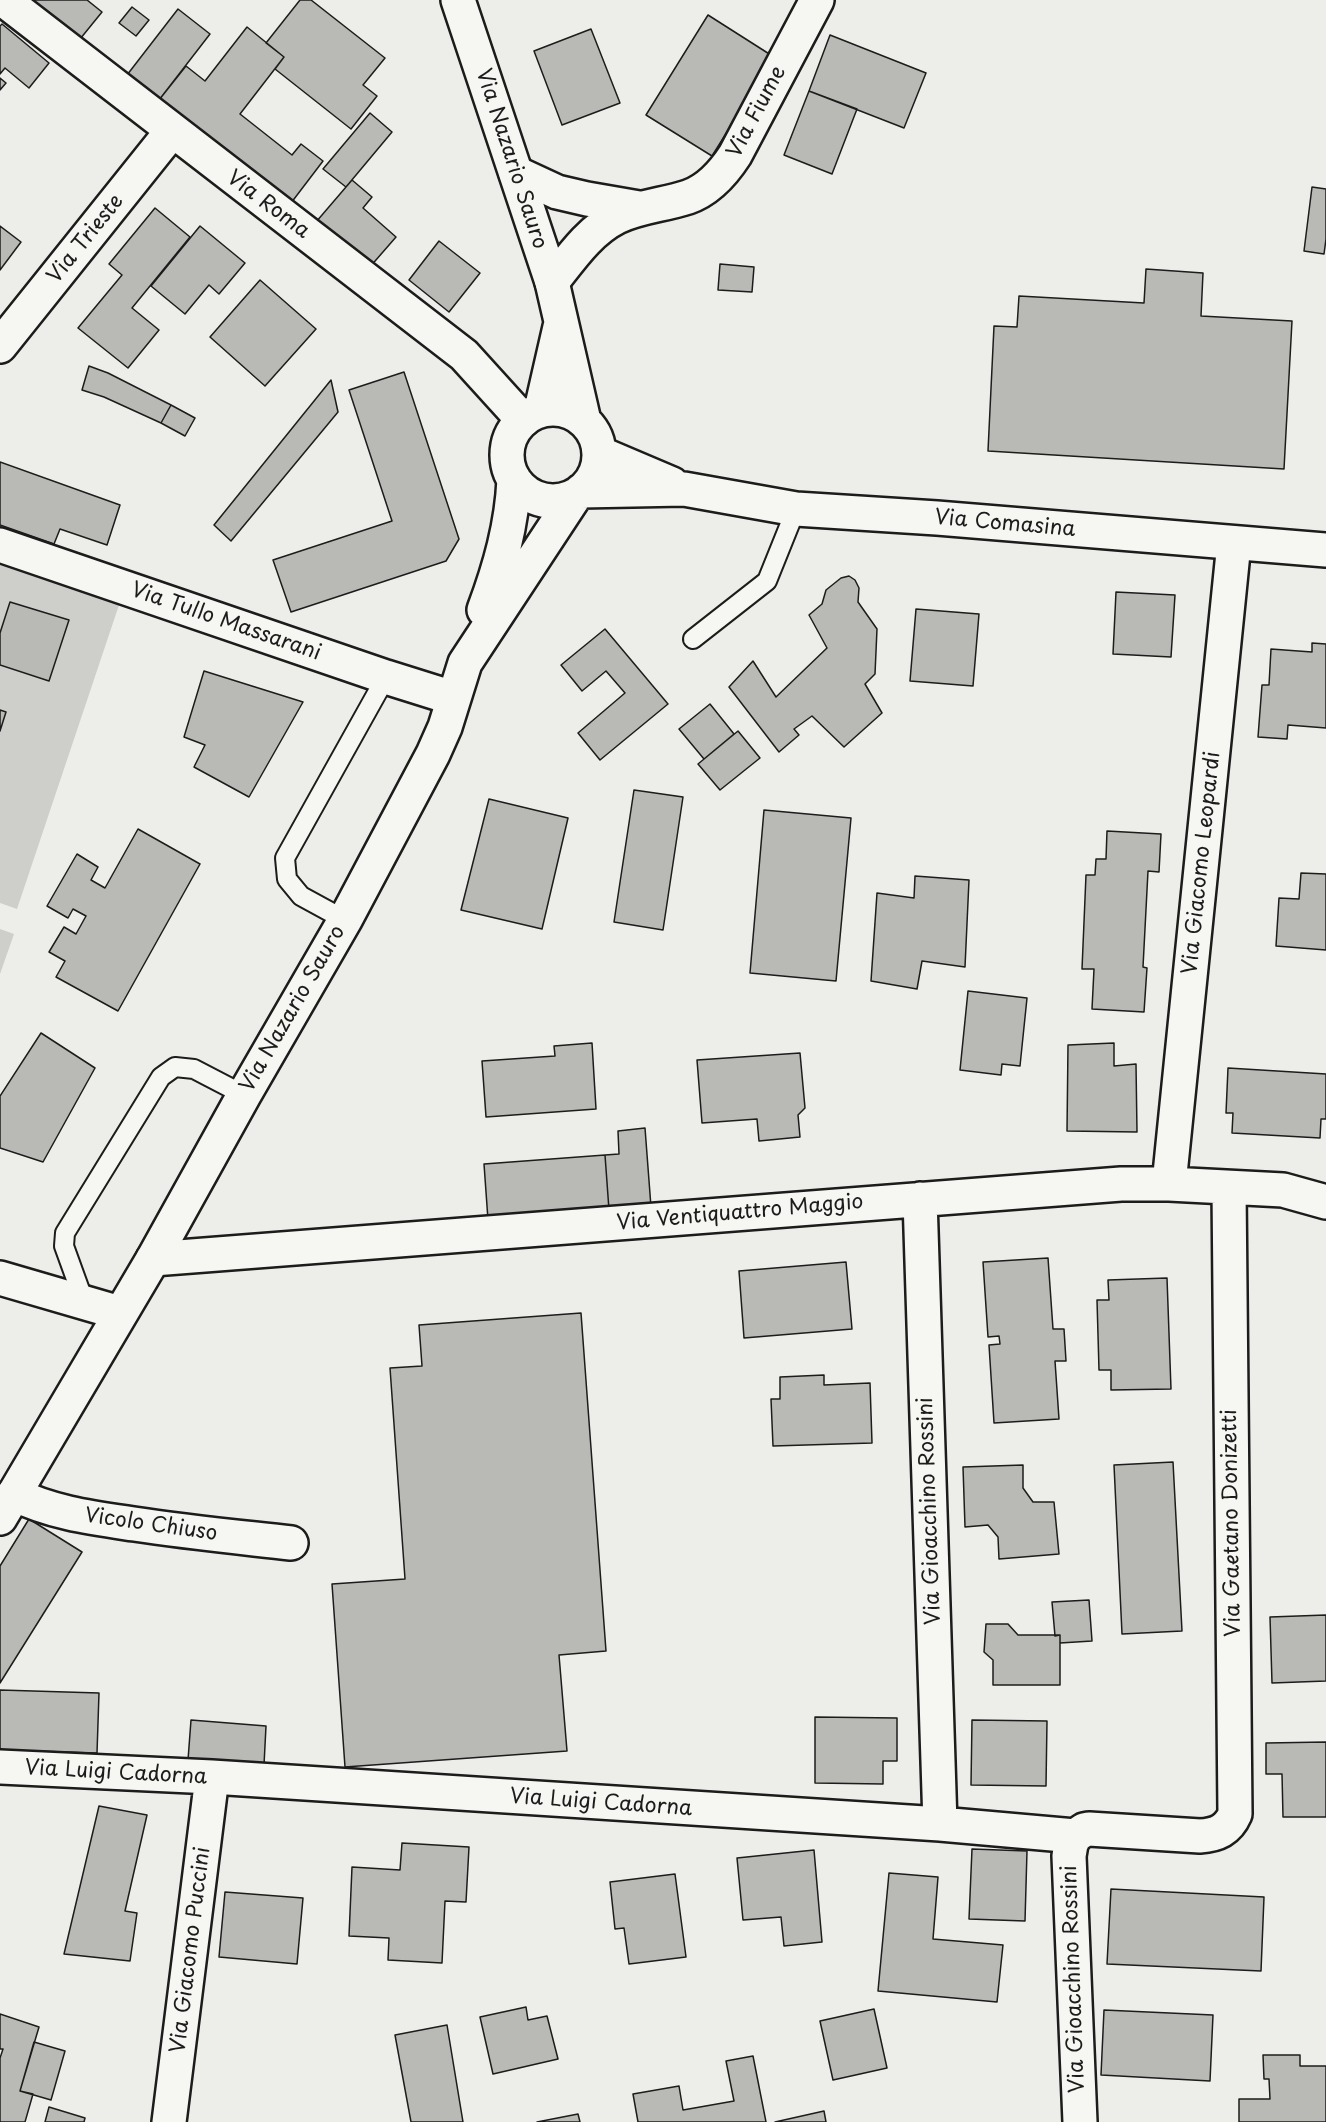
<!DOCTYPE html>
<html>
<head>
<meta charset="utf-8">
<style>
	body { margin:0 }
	canvas { display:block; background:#edede9 }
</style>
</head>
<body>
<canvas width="1326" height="2122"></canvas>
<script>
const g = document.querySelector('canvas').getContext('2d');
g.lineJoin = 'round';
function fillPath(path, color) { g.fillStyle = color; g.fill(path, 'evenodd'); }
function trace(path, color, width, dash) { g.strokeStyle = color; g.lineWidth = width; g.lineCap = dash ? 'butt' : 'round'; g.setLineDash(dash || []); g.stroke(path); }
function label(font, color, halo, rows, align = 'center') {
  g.font = font + ' "Playpen Sans",sans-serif'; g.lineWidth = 5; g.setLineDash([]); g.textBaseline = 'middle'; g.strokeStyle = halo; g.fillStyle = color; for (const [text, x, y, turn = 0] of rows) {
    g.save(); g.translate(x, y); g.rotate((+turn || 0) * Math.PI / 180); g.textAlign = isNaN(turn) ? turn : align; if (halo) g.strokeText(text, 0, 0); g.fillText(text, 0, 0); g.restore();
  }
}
const green = new Path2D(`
	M 0,564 L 119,605 L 17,909 L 0,903 Z
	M 0,929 L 14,934 L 0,974 Z`);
const building = new Path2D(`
	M 23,0 L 87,0 L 102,12 L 76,44 Z
	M 300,0 L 311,0 L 385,58 L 363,85 L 377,96 L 351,129 L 275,69 L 284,57 L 266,43 Z
	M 132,7 L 149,20 L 136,36 L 119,23 Z
	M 178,9 L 210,34 L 159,100 L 127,75 Z
	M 708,15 L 774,57 L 712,156 L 646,115 Z
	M 2,24 L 49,63 L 29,88 L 5,68 L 0,74 L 0,26 Z
	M 247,27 L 284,57 L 240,114 L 292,155 L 301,144 L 323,161 L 291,203 L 159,100 L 186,66 L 205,81 Z
	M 591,29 L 620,103 L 562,125 L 534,51 Z
	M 830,35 L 926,73 L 904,128 L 809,91 Z
	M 0,78 L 6,83 L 0,90 Z
	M 809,91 L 857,109 L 832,174 L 784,155 Z
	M 370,113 L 392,132 L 346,187 L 323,169 Z
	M 352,180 L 372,197 L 363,208 L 396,237 L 369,268 L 316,222 Z
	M 1312,187 L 1326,189 L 1326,239 L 1324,254 L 1304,251 Z
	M 155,208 L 190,237 L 132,308 L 159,330 L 128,368 L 78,328 L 122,275 L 109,264 Z
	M 0,226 L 21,242 L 0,270 Z
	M 200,226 L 245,263 L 219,294 L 209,285 L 185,314 L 151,286 Z
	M 439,241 L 480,273 L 449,312 L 409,280 Z
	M 720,264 L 754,267 L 752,292 L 718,290 Z
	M 1146,269 L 1203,273 L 1201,316 L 1292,321 L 1284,469 L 988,451 L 994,326 L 1017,327 L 1019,296 L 1144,303 Z
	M 260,280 L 316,329 L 265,386 L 210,337 Z
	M 89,366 L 108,373 L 171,405 L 161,423 L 104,397 L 82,390 Z
	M 404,372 L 459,539 L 446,561 L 291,612 L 273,560 L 392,521 L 349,390 Z
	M 331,380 L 338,412 L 231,541 L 214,525 Z
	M 171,405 L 195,418 L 185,436 L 161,423 Z
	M 0,462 L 120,505 L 107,545 L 60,529 L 54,544 L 0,525 Z
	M 849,576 L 855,580 L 859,588 L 858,602 L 877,629 L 875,674 L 865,684 L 882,713 L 844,747 L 812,716 L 794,729 L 799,735 L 779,752 L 729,687 L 753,661 L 776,697 L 827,648 L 809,615 L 822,604 L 826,590 L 841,578 Z
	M 1116,592 L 1175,595 L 1171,657 L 1113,654 Z
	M 10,602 L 69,620 L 49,681 L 0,665 L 0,633 Z
	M 916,609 L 979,614 L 973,686 L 910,681 Z
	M 605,629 L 668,704 L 600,760 L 578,733 L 625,693 L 606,671 L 582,691 L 561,665 Z
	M 1312,643 L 1326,644 L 1326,728 L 1288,725 L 1287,739 L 1258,737 L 1262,685 L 1269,685 L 1271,649 L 1312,652 Z
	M 204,671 L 303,702 L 249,797 L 194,767 L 205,745 L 184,737 Z
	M 710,704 L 734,734 L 704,759 L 679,729 Z
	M 0,710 L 6,712 L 0,731 Z
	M 738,731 L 760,758 L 720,790 L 698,764 Z
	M 634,790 L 683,797 L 663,930 L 614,922 Z
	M 489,799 L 568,818 L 542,929 L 461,910 Z
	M 764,810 L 851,818 L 836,981 L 750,973 Z
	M 138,829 L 200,864 L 118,1011 L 56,977 L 65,961 L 49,952 L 64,927 L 76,934 L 86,916 L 73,909 L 68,918 L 47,906 L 77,854 L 98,867 L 91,880 L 105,888 Z
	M 1107,831 L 1161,834 L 1159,872 L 1148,871 L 1143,967 L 1147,968 L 1144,1012 L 1092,1009 L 1094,969 L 1082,969 L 1086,875 L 1095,875 L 1096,859 L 1106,859 Z
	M 1301,873 L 1326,874 L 1326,950 L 1276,946 L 1279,898 L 1299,899 Z
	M 915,876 L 969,880 L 965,967 L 922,961 L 917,989 L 871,981 L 877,893 L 914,898 Z
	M 968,991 L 1027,998 L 1020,1066 L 1002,1064 L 1001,1075 L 960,1070 Z
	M 41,1033 L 95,1068 L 43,1162 L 0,1148 L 0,1096 Z
	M 592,1043 L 596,1109 L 486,1117 L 482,1061 L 555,1056 L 554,1046 Z
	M 1114,1043 L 1114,1066 L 1136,1064 L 1137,1132 L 1067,1131 L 1068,1045 Z
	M 800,1053 L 805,1108 L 798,1115 L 800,1137 L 759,1141 L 757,1119 L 702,1123 L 697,1060 Z
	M 1228,1068 L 1326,1074 L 1326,1119 L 1321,1119 L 1320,1138 L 1232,1133 L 1233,1113 L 1226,1113 Z
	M 645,1128 L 651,1207 L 609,1210 L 605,1155 L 619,1154 L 618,1131 Z
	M 605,1155 L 609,1210 L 488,1220 L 484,1164 Z
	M 1048,1258 L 1053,1329 L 1064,1329 L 1066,1361 L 1055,1361 L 1059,1419 L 994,1423 L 989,1345 L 1000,1344 L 999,1336 L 988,1337 L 983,1262 Z
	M 846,1262 L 852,1329 L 744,1338 L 739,1271 Z
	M 1167,1278 L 1171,1389 L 1111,1390 L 1111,1370 L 1099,1370 L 1097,1300 L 1109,1300 L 1108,1280 Z
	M 581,1313 L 606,1651 L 559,1655 L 567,1751 L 345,1767 L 332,1584 L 405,1579 L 390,1368 L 422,1366 L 419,1325 Z
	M 824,1375 L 824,1385 L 870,1383 L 872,1443 L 773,1446 L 771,1399 L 780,1399 L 780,1377 Z
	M 1173,1462 L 1182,1631 L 1122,1634 L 1114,1465 Z
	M 1023,1465 L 1023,1488 L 1033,1502 L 1054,1502 L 1059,1554 L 999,1559 L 998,1537 L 988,1525 L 965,1527 L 963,1467 Z
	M 29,1519 L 82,1552 L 0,1683 L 0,1566 Z
	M 1089,1600 L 1092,1641 L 1060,1643 L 1060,1635 L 1055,1636 L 1052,1602 Z
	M 1326,1615 L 1326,1681 L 1272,1683 L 1270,1617 Z
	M 986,1624 L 1008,1624 L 1018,1635 L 1060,1635 L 1060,1685 L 993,1685 L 993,1660 L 984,1652 Z
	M 0,1690 L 99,1693 L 97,1753 L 0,1750 Z
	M 815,1717 L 897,1718 L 897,1761 L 883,1761 L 883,1784 L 815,1783 Z
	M 191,1720 L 266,1726 L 264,1765 L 188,1760 Z
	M 972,1720 L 1047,1721 L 1046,1786 L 971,1785 Z
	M 1326,1742 L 1326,1817 L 1283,1817 L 1282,1774 L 1266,1774 L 1266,1743 Z
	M 99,1806 L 147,1815 L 125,1911 L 137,1913 L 130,1961 L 64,1954 Z
	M 402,1843 L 469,1847 L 466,1902 L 445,1901 L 442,1963 L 388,1960 L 389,1938 L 349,1936 L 352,1867 L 400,1870 Z
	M 972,1849 L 1027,1851 L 1025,1921 L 969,1919 Z
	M 814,1850 L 822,1942 L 784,1946 L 781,1917 L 743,1920 L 737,1858 Z
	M 889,1873 L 938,1877 L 933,1939 L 1003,1945 L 997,2002 L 878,1991 Z
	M 675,1874 L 686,1957 L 629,1964 L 624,1928 L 615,1929 L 610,1882 Z
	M 1111,1889 L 1264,1897 L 1261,1971 L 1107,1964 Z
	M 225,1892 L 303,1898 L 297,1964 L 219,1957 Z
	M 526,2007 L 528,2020 L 547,2016 L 558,2059 L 493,2074 L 480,2017 Z
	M 874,2009 L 887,2068 L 833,2080 L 820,2021 Z
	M 1104,2010 L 1213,2015 L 1210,2081 L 1101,2075 Z
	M 0,2014 L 39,2027 L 20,2091 L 33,2094 L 25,2122 L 0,2122 L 0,2058 L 3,2049 L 0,2049 Z
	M 447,2025 L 463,2122 L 411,2122 L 395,2035 Z
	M 34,2042 L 65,2051 L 51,2100 L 20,2091 Z
	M 1263,2055 L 1300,2055 L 1300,2066 L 1326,2066 L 1326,2122 L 1239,2122 L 1239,2099 L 1270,2099 L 1269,2079 L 1264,2079 Z
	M 753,2056 L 766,2122 L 638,2122 L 633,2094 L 679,2086 L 683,2110 L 734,2101 L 726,2061 Z
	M 49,2107 L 85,2118 L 84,2122 L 45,2122 Z
	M 824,2111 L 826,2122 L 775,2122 Z
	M 578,2114 L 580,2122 L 537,2122 Z`);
const lane = new Path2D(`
	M 693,639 L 767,581 L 796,509
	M 345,920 L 301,896 L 287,879 L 285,858 L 386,677
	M 85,1304 L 64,1246 L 65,1233 L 161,1077 L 175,1067 L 194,1069 L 244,1095`);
const street = new Path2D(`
	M 4,0 L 464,355 L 523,420
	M 516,173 L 557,192 L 587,199 L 639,208
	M 552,282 C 571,258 589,231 617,217 C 640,206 664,205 688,197 C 708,190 724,172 735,155 L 817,0
	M 0,346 L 172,131
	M 0,545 L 386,677 L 453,698
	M 1169,1184 L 1234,543
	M 920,1199 L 940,1824
	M 153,1259 L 1121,1184 L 1169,1184 L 1283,1190 L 1326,1202
	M 0,1278 L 120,1313
	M 14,1494 C 52,1513 93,1518 134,1524 C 186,1532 238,1537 291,1543
	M 0,1767 L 212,1777 L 940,1824 L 1075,1836 L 1084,1830 L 1089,1829 L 1200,1836 C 1217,1835 1228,1830 1235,1814 L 1229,1188
	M 1075,1836 L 1071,1844 L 1069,1856 L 1080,2122
	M 169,2122 L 212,1777`);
const secondary = new Path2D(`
	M 458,0 L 552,282 L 584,421
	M507 455a46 46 0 1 1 92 0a46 46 0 1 1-92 0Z
	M 541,410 L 560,327
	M 599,453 L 672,484
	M 581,491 L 684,489 L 796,509 L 937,518 L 1326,550
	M 484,610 C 500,567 512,525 514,479
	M 0,1518 L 153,1259 L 244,1095 L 345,920 L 433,754 L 445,727 L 465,663 L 575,496`);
const streetNames = [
	["Via Fiume",757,112,-62],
	["Via Nazario Sauro",511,159,72],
	["Via Roma",268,205,37],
	["Via Trieste",86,239,-51],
	["Via Comasina",1005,524,5],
	["Via Tullo Massarani",226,622,19],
	["Via Giacomo Leopardi",1202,863,-84],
	["Via Nazario Sauro",293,1009,-60],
	["Via Ventiquattro Maggio",740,1213,-5],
	["Via Gioacchino Rossini",930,1511,-92],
	["Via Gaetano Donizetti",1232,1523,-91],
	["Vicolo Chiuso",151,1525,8],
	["Via Luigi Cadorna",116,1773,3],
	["Via Luigi Cadorna",601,1803,4],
	["Via Giacomo Puccini",191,1950,-83],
	["Via Gioacchino Rossini",1074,1979,-92]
];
fillPath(green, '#cececb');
fillPath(building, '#b9b9b6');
trace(building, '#1c1c1c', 1.5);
trace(lane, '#1c1c1c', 22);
trace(street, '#1c1c1c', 38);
trace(secondary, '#1c1c1c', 38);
trace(lane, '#f6f6f2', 18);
trace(street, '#f6f6f2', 33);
trace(secondary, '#f6f6f2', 33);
label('21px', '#1c1c1c', '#f6f6f2', streetNames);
</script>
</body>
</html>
